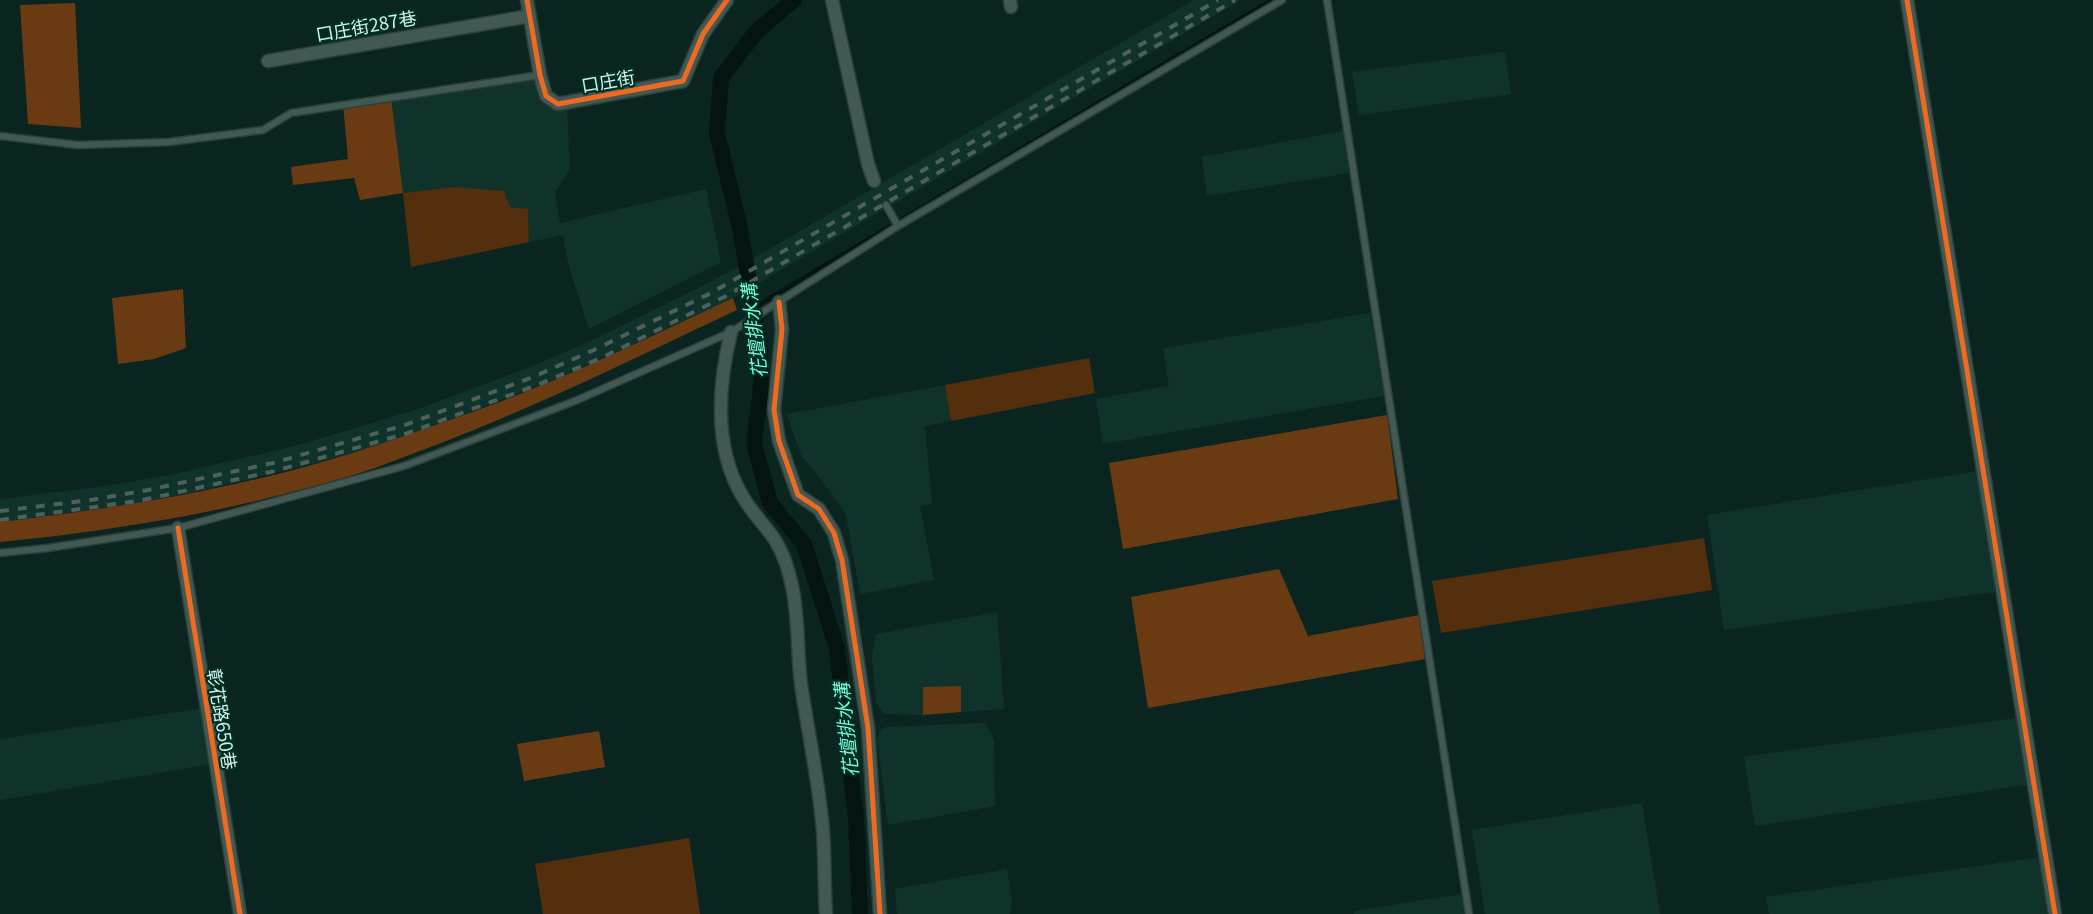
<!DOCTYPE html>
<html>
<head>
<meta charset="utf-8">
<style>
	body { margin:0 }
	canvas { display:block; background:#0a241f }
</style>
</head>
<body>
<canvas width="2093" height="914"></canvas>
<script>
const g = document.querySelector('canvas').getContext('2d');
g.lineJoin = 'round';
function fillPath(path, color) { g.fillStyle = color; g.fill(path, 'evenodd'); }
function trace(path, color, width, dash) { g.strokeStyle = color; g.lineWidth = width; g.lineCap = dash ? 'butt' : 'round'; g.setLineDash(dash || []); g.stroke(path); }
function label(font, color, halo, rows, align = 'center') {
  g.font = font + ' Georgia,"Noto Sans TC",serif'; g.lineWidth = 4.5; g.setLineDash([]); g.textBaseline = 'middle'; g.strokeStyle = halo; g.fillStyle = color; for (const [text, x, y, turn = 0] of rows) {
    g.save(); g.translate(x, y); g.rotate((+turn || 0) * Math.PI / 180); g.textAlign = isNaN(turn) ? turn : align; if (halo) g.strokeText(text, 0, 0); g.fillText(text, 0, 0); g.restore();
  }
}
const built = new Path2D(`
	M 1194,0 L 1241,0 L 733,298 L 570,373 L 463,415 L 370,448 L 312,464 L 196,492 L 131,504 L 0,522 L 0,499 L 107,486 L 170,475 L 295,446 L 418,409 L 538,364 L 597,338 L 712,281 L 768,250 Z
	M 1505,52 L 1511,94 L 1359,115 L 1352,72 Z
	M 536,73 L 542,102 L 548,106 L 567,108 L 570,169 L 555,192 L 560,223 L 706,189 L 721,262 L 589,329 L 568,263 L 563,235 L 529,242 L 528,209 L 510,207 L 452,187 L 403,193 L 391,97 Z
	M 1343,131 L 1349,173 L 1207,196 L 1202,157 Z
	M 1370,313 L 1384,396 L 1103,444 L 1096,399 L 1169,386 L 1163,348 Z
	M 945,385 L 951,421 L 925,426 L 932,504 L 920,506 L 934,580 L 860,594 L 846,515 L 830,491 L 801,455 L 787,414 Z
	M 1983,470 L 2002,591 L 1724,630 L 1707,515 Z
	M 997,612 L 1004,709 L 961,712 L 960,686 L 923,687 L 923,715 L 884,714 L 876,703 L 872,657 L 876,634 Z
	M 204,708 L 213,764 L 0,800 L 0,739 Z
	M 2022,717 L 2032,784 L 1755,826 L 1744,757 Z
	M 984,723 L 990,730 L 994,741 L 995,806 L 888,825 L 877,738 L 880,732 L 886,727 Z
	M 1642,803 L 1660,914 L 1485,914 L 1472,830 Z
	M 2040,857 L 2047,914 L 1769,914 L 1766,897 Z
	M 1007,869 L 1012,902 L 1010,914 L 897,914 L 895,889 Z
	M 1463,894 L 1466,914 L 1354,914 L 1354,911 Z`);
const green = new Path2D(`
	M 452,187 L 504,191 L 510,207 L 528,209 L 529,242 L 411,267 L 403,193 Z
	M 1089,358 L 1095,393 L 951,421 L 945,385 Z
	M 1704,538 L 1712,590 L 1441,633 L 1432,581 Z
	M 689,838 L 700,914 L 543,914 L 535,864 Z`);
const forest = new Path2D(`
	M 75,3 L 81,128 L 28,124 L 20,5 Z
	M 391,97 L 403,193 L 360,200 L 354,178 L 293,185 L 291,167 L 348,159 L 343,104 Z
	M 183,289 L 186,348 L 154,359 L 118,364 L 112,298 Z
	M 733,298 L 737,310 C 639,356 542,404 441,443 C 419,451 397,460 375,468 C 254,507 126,530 0,542 L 0,522 C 125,507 251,487 371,447 C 438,425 506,401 571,373 C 625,349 679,323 733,298 Z
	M 1387,415 L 1398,499 L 1123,549 L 1109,463 Z
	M 1279,569 L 1308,636 L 1419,615 L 1425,659 L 1148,708 L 1131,597 Z
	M 961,686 L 961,712 L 923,715 L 923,687 Z
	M 599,731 L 605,767 L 524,781 L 517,744 Z`);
const stream = new Path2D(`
	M 753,308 L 1272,0`);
const canal = new Path2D(`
	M 794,0 L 756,32 L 721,78 L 717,133 L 740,228 L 760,348 L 761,388 L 754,443 L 770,503 L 804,544 L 837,648 L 856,818 L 860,914`);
const service = new Path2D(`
	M 1327,0 L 1469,914
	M 0,136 L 78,145 L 169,142 L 263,130 L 291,113 L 540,75
	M 886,205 L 898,226
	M 0,553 L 48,548 L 178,528 L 404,466 L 575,401 L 731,332 L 898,226 L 1282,0`);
const minor = new Path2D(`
	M 527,0 L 540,75 L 546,96 L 558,104 L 683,81 L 703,34 L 727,0
	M 832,0 L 868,164 L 874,181
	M 1010,0 L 1011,7
	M 1907,0 L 2055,914
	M 268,61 L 530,16
	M 779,302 L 782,329 L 774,410 L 779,441 L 798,495 L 819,509 L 834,533 L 842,560 L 868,728 L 880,914
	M 731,332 C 718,386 713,448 743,497 C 752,513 765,525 775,540 C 783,553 789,571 792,586 C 799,618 797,652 801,684 C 808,733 819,781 823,831 C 825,858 824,886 826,914
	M 178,528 L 240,914`);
const rail = new Path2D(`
	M 0,511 L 91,500 L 148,490 L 273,463 L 405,425 L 533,377 L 596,349 L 711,293 L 1218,0
	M 0,520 L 138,501 L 275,471 L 408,433 L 537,385 L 601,358 L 728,295 L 1235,0`);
const cycleway = new Path2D(`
	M 527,0 L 540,75 L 546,96 L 558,104 L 683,81 L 703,34 L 727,0
	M 1907,0 L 2055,914
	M 779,302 L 782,329 L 774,410 L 779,441 L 798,495 L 819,509 L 834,533 L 842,560 L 868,728 L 880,914
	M 178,528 L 240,914`);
const streetNames = [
	["口庄街287巷",366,26,-10],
	["口庄街",608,81,-10],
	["彰花路650巷",222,719,81]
];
const waterNames = [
	["花壇排水溝",754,331,-97],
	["花壇排水溝",846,730,-96]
];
fillPath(built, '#0f332a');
fillPath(green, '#542f0e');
fillPath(forest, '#6a3b13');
trace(stream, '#041410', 4.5);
trace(canal, '#041410', 16);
trace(service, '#2d3f3b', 9);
trace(minor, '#2d3f3b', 15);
trace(service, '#415853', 6);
trace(minor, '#415853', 12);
trace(rail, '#4d605c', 4, [9, 9]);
trace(cycleway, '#ed6a23', 5);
label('18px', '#d5f2e9', '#002f25', streetNames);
label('italic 19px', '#7dfad9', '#002f25', waterNames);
</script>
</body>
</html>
